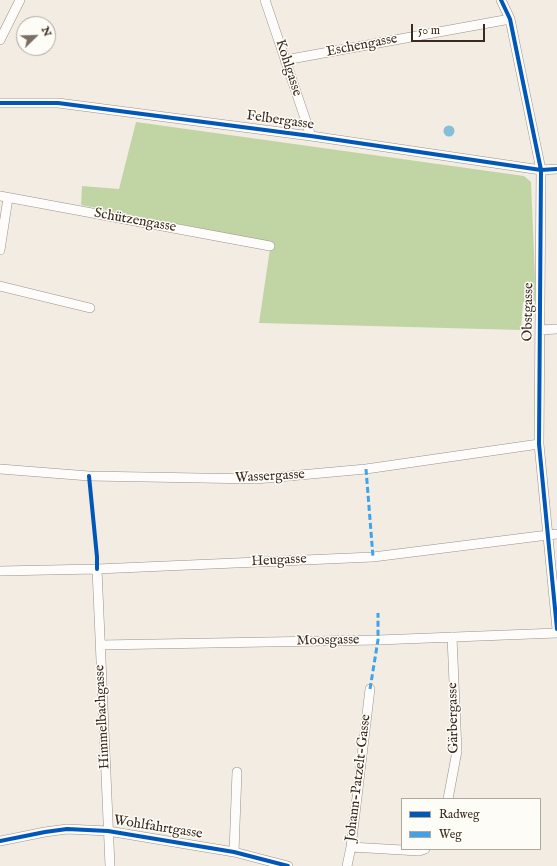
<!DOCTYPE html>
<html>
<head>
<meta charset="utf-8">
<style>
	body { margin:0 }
	#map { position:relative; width:557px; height:866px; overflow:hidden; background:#f3ece2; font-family:"IM FELL English",serif }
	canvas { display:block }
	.legend { position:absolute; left:401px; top:798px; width:140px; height:52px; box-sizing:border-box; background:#fdfcf7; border:1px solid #afa8a0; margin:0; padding:5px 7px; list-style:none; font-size:12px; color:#3b2a1e }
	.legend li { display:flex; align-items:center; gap:8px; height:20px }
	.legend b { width:20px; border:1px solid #afa8a0 }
	.north { position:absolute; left:16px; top:16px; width:40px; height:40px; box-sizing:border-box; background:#fdfcf7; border:1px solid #afa8a0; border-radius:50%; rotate:67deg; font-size:11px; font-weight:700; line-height:16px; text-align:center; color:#3b2a1e }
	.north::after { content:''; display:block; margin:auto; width:14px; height:18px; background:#7b6e63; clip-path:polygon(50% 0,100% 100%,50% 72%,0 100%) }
	.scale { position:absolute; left:411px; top:24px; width:74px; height:18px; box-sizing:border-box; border:2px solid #3b2a1e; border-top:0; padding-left:5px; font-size:12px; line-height:14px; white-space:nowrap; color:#3b2a1e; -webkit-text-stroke:3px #fdfcf7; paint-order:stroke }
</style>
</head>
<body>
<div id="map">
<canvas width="557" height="866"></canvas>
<ul class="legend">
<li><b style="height:5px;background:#0057b8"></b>Radweg</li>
<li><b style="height:5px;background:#3fa3ea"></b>Weg</li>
</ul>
<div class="north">N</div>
<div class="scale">50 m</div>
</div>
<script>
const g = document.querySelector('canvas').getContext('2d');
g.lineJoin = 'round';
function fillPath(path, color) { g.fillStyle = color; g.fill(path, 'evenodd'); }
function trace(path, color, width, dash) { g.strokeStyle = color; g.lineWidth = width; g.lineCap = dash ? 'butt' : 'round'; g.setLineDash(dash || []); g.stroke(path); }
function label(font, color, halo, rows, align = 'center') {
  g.font = font + ' "IM FELL English",serif'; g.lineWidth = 3; g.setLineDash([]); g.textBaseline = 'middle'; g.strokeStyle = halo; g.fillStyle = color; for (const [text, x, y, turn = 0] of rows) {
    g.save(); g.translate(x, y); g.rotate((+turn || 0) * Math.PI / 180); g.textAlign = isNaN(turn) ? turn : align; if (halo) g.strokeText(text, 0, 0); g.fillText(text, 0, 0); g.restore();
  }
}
const green = new Path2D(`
	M 136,122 L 524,176 L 531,182 L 536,301 L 523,302 L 521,330 L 259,323 L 271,242 L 81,205 L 82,186 L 119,189 Z`);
const water = new Path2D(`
	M443.5 131a5.5 5.5 0 1 1 11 0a5.5 5.5 0 1 1-11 0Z`);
const minor = new Path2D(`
	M 265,0 L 311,136
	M 501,0 L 510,19 L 541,170 L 539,444 L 557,629
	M 0,40 L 20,0
	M 285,60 L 510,19
	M 0,103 L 58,103 L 311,136 L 541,170 L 557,169
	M 0,196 L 270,246
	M 0,250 L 8,198
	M 0,286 L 90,308
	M 540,330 L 557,329
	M 0,469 L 89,476 L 256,479 L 366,469 L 539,444
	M 97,569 L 110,866
	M 0,571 L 97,569 L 373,557 L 548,535 L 557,534
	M 100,645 L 378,640 L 557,633
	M 448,799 L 457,751 L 452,637
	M 0,841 L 45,832 L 67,829 L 108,831 L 234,852 L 288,866
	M 351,847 L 419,851 L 425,849
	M 234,852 L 237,772
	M 347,866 L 351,847 L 370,689`);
const quiet = new Path2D(`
	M 366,469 L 373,557
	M 370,689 L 378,640 L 378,613`);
const cycleway = new Path2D(`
	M 501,0 L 510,19 L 541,170 L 539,444 L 557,629
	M 0,103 L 58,103 L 311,136 L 541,170 L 557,169
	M 89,476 L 97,557 L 97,569
	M 0,841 L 45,832 L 67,829 L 108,831 L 234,852 L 288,866`);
const streetNames = [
	["Eschengasse",362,46,-11],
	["Kohlgasse",288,68,72],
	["Felbergasse",280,121,8],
	["Schützengasse",135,221,10],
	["Obstgasse",529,312,-89],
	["Wassergasse",270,477,-3],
	["Heugasse",279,561,-3],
	["Moosgasse",328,641,-1],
	["Himmelbachgasse",103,717,-93],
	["Gärbergasse",454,718,-91],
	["Johann-Patzelt-Gasse",359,778,-83],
	["Wohlfahrtgasse",158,828,9]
];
fillPath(green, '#c0d5a3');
fillPath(water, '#84bed7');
trace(minor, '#98928b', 10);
trace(minor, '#fdfcfb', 9);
trace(quiet, '#3fa3ea', 3, [6, 3]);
trace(cycleway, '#0057b8', 4);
label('14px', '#3b2a1e', '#fdfcf7', streetNames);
</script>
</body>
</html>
